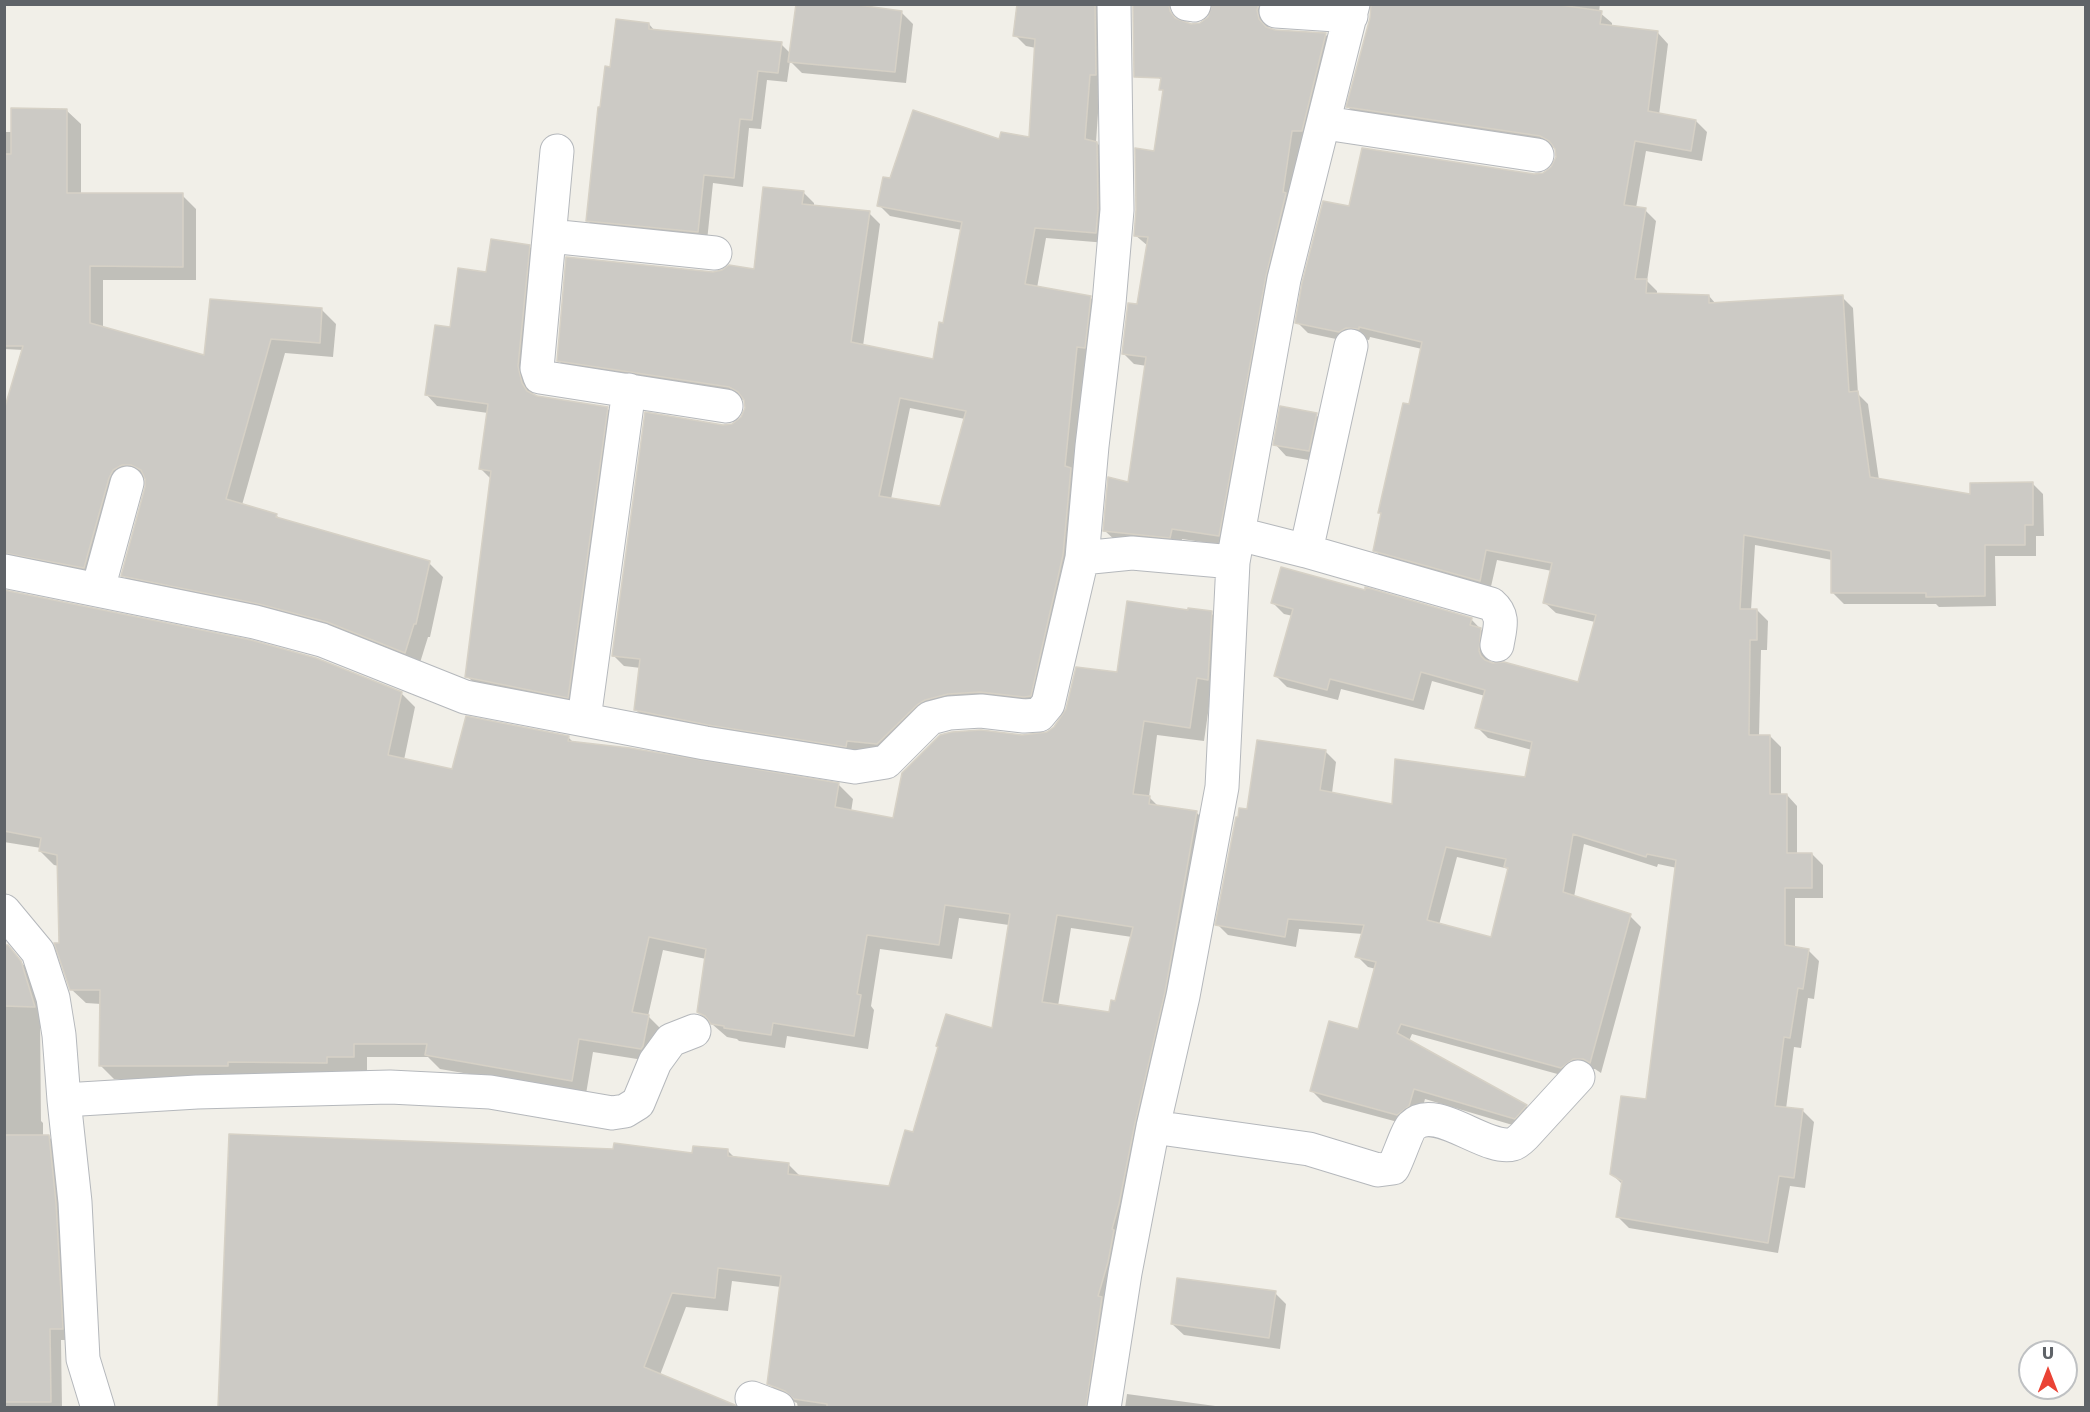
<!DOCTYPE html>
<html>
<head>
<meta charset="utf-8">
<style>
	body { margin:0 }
	#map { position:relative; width:2090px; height:1412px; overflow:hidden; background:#f1efe8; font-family:"DejaVu Sans",sans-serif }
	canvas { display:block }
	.frame { position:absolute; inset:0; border:6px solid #5f6368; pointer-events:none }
	.north { position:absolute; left:2018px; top:1340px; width:60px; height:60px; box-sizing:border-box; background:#fff; border:2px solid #bfc1c3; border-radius:50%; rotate:0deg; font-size:16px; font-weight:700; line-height:24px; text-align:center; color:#5f6368 }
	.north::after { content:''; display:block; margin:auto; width:21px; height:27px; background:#ea4335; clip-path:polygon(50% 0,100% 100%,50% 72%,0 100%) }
</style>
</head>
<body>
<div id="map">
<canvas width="2090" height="1412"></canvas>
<div class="frame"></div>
<div class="north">U</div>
</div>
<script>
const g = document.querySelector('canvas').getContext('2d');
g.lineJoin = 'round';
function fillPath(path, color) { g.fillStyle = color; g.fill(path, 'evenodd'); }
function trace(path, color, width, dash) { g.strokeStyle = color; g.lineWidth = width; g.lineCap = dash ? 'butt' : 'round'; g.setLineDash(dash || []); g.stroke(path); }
const shadow = new Path2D(`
	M 1018,4 L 1110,4 L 1100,85 L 1096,142 L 1108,154 L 1107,243 L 1046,238 L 1037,288 L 1090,297 L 1101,308 L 1081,480 L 1041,706 L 992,703 L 886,755 L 647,721 L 636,710 L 641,668 L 624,666 L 613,655 L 723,426 L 733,425 L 742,418 L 746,409 L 745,400 L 569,371 L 558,360 L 713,273 L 756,271 L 803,192 L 814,203 L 814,207 L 869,213 L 880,224 L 863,346 L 934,361 L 945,324 L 962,230 L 890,216 L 879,205 L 891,180 L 1001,141 L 1030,139 L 1036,48 L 1026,46 L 1015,35 ZM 910,408 L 965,419 L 941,507 L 891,499 Z
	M 1219,4 L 1280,4 L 1268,22 L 1269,29 L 1326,35 L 1336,45 L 1229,546 L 1182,539 L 1181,548 L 1116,541 L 1105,531 L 1129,484 L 1147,366 L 1134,364 L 1123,353 L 1138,306 L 1148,246 L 1135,235 L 1155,153 L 1164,93 L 1161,89 L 1162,81 L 1158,77 L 1191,25 L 1216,26 Z
	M 1372,4 L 1600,4 L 1599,12 L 1612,23 L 1612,27 L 1658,33 L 1668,44 L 1659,115 L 1696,121 L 1707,132 L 1702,161 L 1646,151 L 1636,208 L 1645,210 L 1656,221 L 1647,281 L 1657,291 L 1657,295 L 1709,296 L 1716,304 L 1842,297 L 1853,308 L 1858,394 L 1868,404 L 1879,480 L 1972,496 L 2032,483 L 2043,494 L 2044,536 L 2036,536 L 2036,556 L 1995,556 L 1996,606 L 1939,607 L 1936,604 L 1844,604 L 1833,593 L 1832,560 L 1755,545 L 1751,610 L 1757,610 L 1768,621 L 1767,650 L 1761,650 L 1759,736 L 1770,736 L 1781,747 L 1781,795 L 1787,795 L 1797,806 L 1797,854 L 1812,854 L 1823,865 L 1823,898 L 1795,898 L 1795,948 L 1808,950 L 1819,961 L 1814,999 L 1808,998 L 1801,1048 L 1794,1047 L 1786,1109 L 1803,1111 L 1814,1122 L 1805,1188 L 1790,1186 L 1778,1253 L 1629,1228 L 1618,1217 L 1623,1185 L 1612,1174 L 1648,1101 L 1677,868 L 1658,864 L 1657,867 L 1584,844 L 1574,897 L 1630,916 L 1641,927 L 1601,1073 L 1595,1069 L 1584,1069 L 1572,1078 L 1412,1034 L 1409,1041 L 1526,1106 L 1537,1117 L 1526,1129 L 1425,1099 L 1420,1117 L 1409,1125 L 1323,1102 L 1312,1091 L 1359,1031 L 1376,969 L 1368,967 L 1357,956 L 1363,934 L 1299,929 L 1296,947 L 1228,935 L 1217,924 L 1248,811 L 1325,751 L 1336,762 L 1332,793 L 1394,805 L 1526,779 L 1532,750 L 1488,738 L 1477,727 L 1485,696 L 1432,681 L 1424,710 L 1341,689 L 1338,700 L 1287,687 L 1276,676 L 1293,616 L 1284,614 L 1273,603 L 1471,619 L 1491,640 L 1489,663 L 1579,684 L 1595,622 L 1556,613 L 1545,603 L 1552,571 L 1497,560 L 1490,591 L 1385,561 L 1375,550 L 1382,514 L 1380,512 L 1410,406 L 1422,349 L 1370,337 L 1369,340 L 1357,338 L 1350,342 L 1308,333 L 1297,322 L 1350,208 L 1545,174 L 1552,168 L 1557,159 L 1556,149 L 1552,147 L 1359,118 L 1348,107 L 1371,18 ZM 1457,857 L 1509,869 L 1492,938 L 1439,925 Z
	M 902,13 L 913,24 L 906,83 L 802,73 L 790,61 L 787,82 L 767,80 L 761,129 L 749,128 L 743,187 L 713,183 L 707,241 L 597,230 L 587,220 L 601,109 L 612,69 L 649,24 L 655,31 L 781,44 L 791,54 Z
	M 66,110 L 81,124 L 81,194 L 182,195 L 196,209 L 196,280 L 103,280 L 103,328 L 206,357 L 322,310 L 336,324 L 333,357 L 285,353 L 242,505 L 276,515 L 282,521 L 429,563 L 443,577 L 430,637 L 428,637 L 419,666 L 137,589 L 123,575 L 147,488 L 147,479 L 137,478 L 98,581 L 4,572 L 4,415 L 24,350 L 4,349 L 4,132 L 12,132 Z
	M 529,246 L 540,257 L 529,378 L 533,395 L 607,408 L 618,419 L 579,708 L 478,687 L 467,676 L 491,479 L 480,468 L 488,413 L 437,406 L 426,394 L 452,329 L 487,274 Z
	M 1316,415 L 1328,426 L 1320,462 L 1286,456 L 1275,444 Z
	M 4,592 L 401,693 L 415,707 L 404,760 L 453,770 L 568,737 L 574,743 L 839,785 L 853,799 L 851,812 L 894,820 L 1022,736 L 1048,733 L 1189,612 L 1211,613 L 1225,627 L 1211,692 L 1204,741 L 1157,735 L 1149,797 L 1158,806 L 1196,812 L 1210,826 L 1101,1408 L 798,1408 L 797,1403 L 783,1397 L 768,1383 L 781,1287 L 732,1281 L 728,1311 L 686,1307 L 660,1375 L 736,1408 L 220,1408 L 230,1135 L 693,1154 L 728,1151 L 735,1158 L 788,1164 L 802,1178 L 890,1188 L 914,1134 L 993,1030 L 1009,925 L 959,918 L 952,959 L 880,949 L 871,1006 L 874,1010 L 868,1049 L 787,1036 L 785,1048 L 739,1041 L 737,1039 L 727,1037 L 698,1012 L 706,959 L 663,950 L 648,1016 L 662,1030 L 656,1062 L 593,1052 L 586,1094 L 440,1069 L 428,1057 L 367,1057 L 367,1071 L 341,1071 L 341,1077 L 241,1080 L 114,1079 L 100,1065 L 101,1004 L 86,1003 L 71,989 L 61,944 L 59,866 L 54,865 L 40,851 L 41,848 L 4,842 ZM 1071,928 L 1132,937 L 1116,1003 L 1110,1014 L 1058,1006 Z
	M 4,947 L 7,947 L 33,975 L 40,1018 L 41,1121 L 43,1123 L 43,1136 L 48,1136 L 60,1148 L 74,1340 L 61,1340 L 62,1408 L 4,1408 Z
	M 1275,1293 L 1286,1304 L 1280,1349 L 1184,1335 L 1172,1324 Z
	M 1127,1394 L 1230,1408 L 1125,1408 Z`);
const building = new Path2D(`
	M 796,4 L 851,4 L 902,11 L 895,72 L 788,62 Z
	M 1017,4 L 1095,4 L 1096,75 L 1090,75 L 1085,139 L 1097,142 L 1098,209 L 1096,233 L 1035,228 L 1025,284 L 1091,296 L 1085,348 L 1077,347 L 1065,466 L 1071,468 L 1063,555 L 1031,696 L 1024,697 L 980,692 L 948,694 L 925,700 L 917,705 L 877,744 L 847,741 L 846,747 L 708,725 L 634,710 L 640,659 L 612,656 L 645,412 L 723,425 L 732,424 L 741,417 L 745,408 L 744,400 L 738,392 L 729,387 L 557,361 L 566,257 L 713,272 L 722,270 L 729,265 L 754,269 L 763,187 L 804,191 L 802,204 L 870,211 L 851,342 L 933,359 L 939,322 L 943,323 L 962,222 L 877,206 L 883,177 L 890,178 L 913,110 L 999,139 L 1001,132 L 1029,137 L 1035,39 L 1013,36 ZM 900,398 L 966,411 L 940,506 L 879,496 Z
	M 1133,4 L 1169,4 L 1170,11 L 1175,18 L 1191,24 L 1200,23 L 1208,17 L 1212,4 L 1259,4 L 1257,10 L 1259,19 L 1266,27 L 1275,30 L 1326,33 L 1302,131 L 1292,131 L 1283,192 L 1286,193 L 1266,276 L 1219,536 L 1172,529 L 1170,538 L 1103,531 L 1108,477 L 1128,482 L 1146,357 L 1122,354 L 1128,303 L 1137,304 L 1148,237 L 1134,236 L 1136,210 L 1135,148 L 1154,151 L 1163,90 L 1159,90 L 1161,78 L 1134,77 Z
	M 1371,4 L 1553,4 L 1602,11 L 1600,24 L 1658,31 L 1648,111 L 1696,120 L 1691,151 L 1635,141 L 1624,205 L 1646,208 L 1635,279 L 1647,279 L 1646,293 L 1709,295 L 1709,303 L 1843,295 L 1849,392 L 1858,391 L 1870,477 L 1970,494 L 1970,483 L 2033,482 L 2033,525 L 2025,525 L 2025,545 L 1985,545 L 1985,596 L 1926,597 L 1926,593 L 1831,593 L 1831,551 L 1744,535 L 1740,609 L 1757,609 L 1757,640 L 1750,640 L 1749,735 L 1770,735 L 1770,794 L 1787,794 L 1787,853 L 1812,853 L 1812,888 L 1785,888 L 1785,945 L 1809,949 L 1803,989 L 1798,988 L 1790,1038 L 1784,1037 L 1775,1106 L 1803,1109 L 1794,1178 L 1779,1176 L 1768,1243 L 1616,1217 L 1622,1181 L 1610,1174 L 1621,1096 L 1646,1099 L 1676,860 L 1647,854 L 1646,857 L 1573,834 L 1563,892 L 1631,914 L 1590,1063 L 1583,1059 L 1573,1059 L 1561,1068 L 1401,1024 L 1397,1033 L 1527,1105 L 1515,1119 L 1414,1089 L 1409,1106 L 1397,1115 L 1310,1091 L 1329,1021 L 1358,1029 L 1376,962 L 1355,957 L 1364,925 L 1288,919 L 1285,937 L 1215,925 L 1236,817 L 1238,817 L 1239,808 L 1247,809 L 1257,740 L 1326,750 L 1320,790 L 1392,804 L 1395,759 L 1525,777 L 1532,742 L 1475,728 L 1485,690 L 1421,672 L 1413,700 L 1330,679 L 1327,690 L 1274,676 L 1293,609 L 1271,603 L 1281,567 L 1365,590 L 1365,587 L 1472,618 L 1470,625 L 1481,628 L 1479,651 L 1481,656 L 1485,660 L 1493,663 L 1504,662 L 1578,682 L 1596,615 L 1543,603 L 1552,563 L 1486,550 L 1480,581 L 1373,551 L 1381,513 L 1378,513 L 1403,403 L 1409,404 L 1422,342 L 1359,327 L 1359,329 L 1346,328 L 1339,332 L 1295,323 L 1302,283 L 1323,201 L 1349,206 L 1362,148 L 1534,174 L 1543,173 L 1551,167 L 1556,157 L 1555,149 L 1549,141 L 1540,136 L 1346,107 L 1370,18 ZM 1446,847 L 1506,859 L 1504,867 L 1508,868 L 1491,937 L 1427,920 Z
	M 616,19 L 649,23 L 649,29 L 782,42 L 778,73 L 758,71 L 752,120 L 740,119 L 734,178 L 704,175 L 698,232 L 586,221 L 598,107 L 600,107 L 605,66 L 610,67 Z
	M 11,108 L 67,109 L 67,193 L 183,193 L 183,267 L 90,266 L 90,323 L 204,355 L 210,299 L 322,308 L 320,343 L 271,339 L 226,499 L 277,514 L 276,517 L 430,561 L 416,624 L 414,624 L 405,653 L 327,622 L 259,604 L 121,576 L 145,487 L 145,479 L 141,470 L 131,465 L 122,465 L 113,470 L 109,478 L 84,568 L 4,553 L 4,410 L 23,346 L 4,346 L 4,154 L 11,154 Z
	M 491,239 L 530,245 L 518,366 L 522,383 L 527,391 L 537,396 L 608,407 L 568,698 L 465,677 L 491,471 L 479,469 L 488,404 L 425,395 L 435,325 L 450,327 L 458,268 L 486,272 Z
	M 1280,406 L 1317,413 L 1309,451 L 1273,445 Z
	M 4,590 L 251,640 L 316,658 L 402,692 L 388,755 L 452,769 L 466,716 L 569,736 L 568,741 L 630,748 L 839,783 L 835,807 L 893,818 L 902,773 L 940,735 L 952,732 L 981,730 L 1022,735 L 1047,732 L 1054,727 L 1066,709 L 1076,667 L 1117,672 L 1127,601 L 1188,610 L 1188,608 L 1212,611 L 1208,680 L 1197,678 L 1190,728 L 1144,721 L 1133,794 L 1150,796 L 1149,804 L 1197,811 L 1165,992 L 1135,1123 L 1119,1204 L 1112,1229 L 1114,1230 L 1108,1262 L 1098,1296 L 1102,1297 L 1086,1407 L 827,1407 L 827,1404 L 794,1399 L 785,1391 L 767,1384 L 781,1276 L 718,1268 L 715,1298 L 672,1293 L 644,1367 L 735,1405 L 736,1407 L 218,1407 L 229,1134 L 613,1149 L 614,1143 L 692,1153 L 693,1146 L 728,1149 L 728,1156 L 789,1163 L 788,1174 L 889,1186 L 905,1130 L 913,1132 L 938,1047 L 936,1046 L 946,1014 L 992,1028 L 1010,914 L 945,905 L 939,945 L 867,935 L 857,994 L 861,995 L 854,1036 L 773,1023 L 771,1035 L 724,1028 L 724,1026 L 711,1024 L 705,1016 L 697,1012 L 706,949 L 649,937 L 632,1012 L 649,1015 L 643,1046 L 641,1049 L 579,1039 L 572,1081 L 425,1055 L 427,1044 L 354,1044 L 354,1057 L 327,1057 L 327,1063 L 228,1062 L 228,1066 L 99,1066 L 100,990 L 70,990 L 54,943 L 59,943 L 57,855 L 39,851 L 41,838 L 4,831 ZM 1057,915 L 1133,927 L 1115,1001 L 1111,1000 L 1109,1012 L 1042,1002 Z
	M 4,945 L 8,945 L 21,961 L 35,1007 L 4,1006 Z
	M 4,1135 L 49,1135 L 56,1203 L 63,1329 L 50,1329 L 51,1402 L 4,1402 Z
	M 1177,1278 L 1276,1291 L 1269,1338 L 1171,1324 Z`);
const minor = new Path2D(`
	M 1187,4 L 1194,5
	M 1276,11 L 1351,16
	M 1325,123 L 1537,155
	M 557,151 L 537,368 L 540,377 L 726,406
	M 550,236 L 715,253
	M 1239,534 L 1306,551 L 1491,604 C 1505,616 1500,627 1497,645
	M 1306,551 L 1351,346
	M 1082,558 L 1132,553 L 1233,562
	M 4,571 L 255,622 L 322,640 L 465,697 L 705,743 L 855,767 L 886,762 L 930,718 L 949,713 L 981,711 L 1024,716 L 1039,715 L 1048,704 L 1082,558 L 1092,446 L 1109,303 L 1117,210 L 1114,4
	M 98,589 L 127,483
	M 584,719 L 629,390
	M 4,911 L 38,952 L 53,998 L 59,1035 L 64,1100 L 75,1202 L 83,1359 L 98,1408
	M 64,1100 L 197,1092 L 390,1087 L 490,1092 L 612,1113 L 625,1111 L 638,1103 L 655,1062 L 671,1040 L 694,1031
	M 1153,1127 L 1309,1149 L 1378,1170 L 1393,1168 C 1398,1159 1407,1131 1412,1126 C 1435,1102 1486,1152 1513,1144 C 1517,1143 1521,1139 1524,1136 L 1578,1077
	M 752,1398 L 778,1408
	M 1104,1408 L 1125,1273 L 1153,1127 L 1183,996 L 1222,787 L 1233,562 L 1284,279 L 1353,4`);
fillPath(shadow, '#0003');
fillPath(building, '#cccac5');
trace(building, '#d6d1c6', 1.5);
trace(minor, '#b5b8bc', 35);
trace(minor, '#fff', 33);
</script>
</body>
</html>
